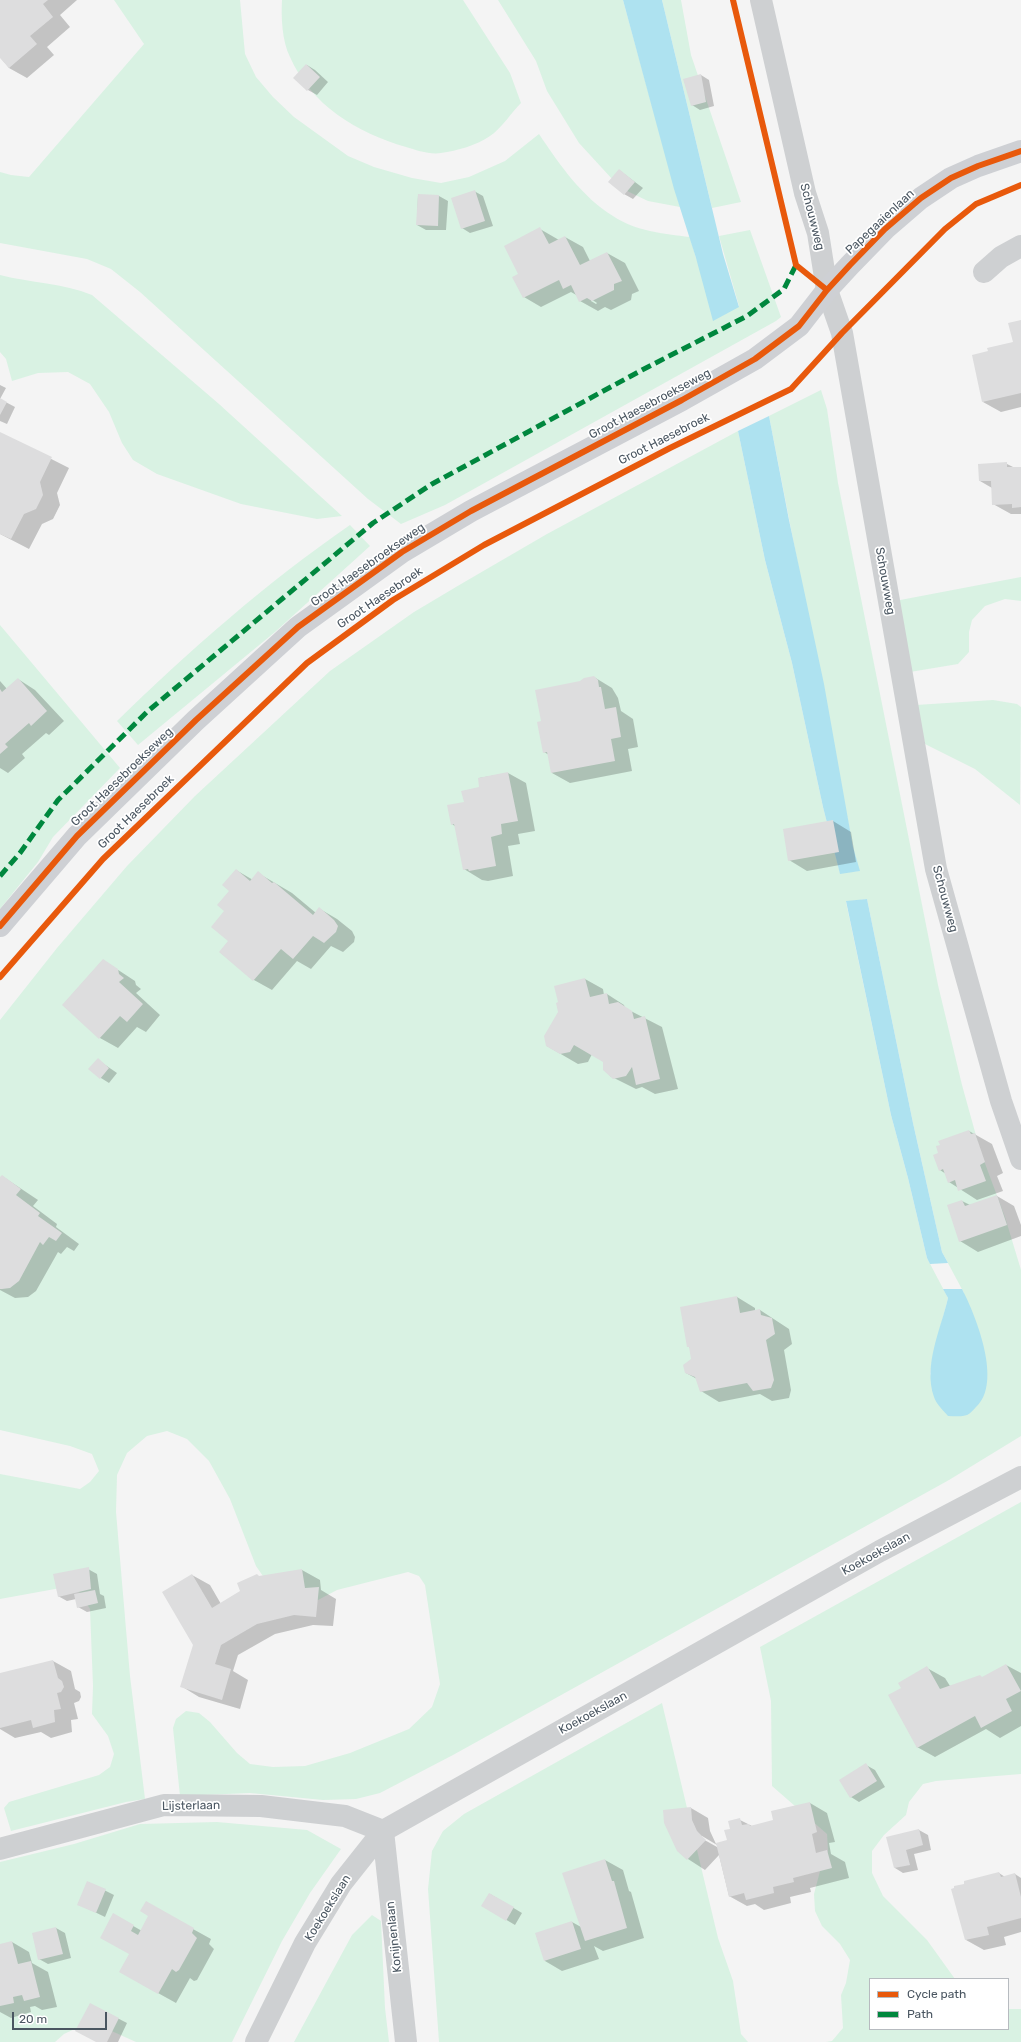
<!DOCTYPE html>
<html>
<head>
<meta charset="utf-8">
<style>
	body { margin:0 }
	#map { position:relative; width:1021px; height:2042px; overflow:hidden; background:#f4f4f4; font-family:Rubik,sans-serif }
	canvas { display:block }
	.legend { position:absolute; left:869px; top:1978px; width:140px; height:52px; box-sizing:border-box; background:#fff; border:1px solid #b7bbc0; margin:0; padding:5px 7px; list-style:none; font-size:12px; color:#4a5661 }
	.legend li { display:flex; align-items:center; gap:8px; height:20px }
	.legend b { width:20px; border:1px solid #b7bbc0 }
	.scale { position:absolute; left:12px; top:2012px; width:95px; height:18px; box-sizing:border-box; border:2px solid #4a5661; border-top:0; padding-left:5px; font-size:12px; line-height:14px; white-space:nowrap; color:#4a5661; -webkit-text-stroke:3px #fff; paint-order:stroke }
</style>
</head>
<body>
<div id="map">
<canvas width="1021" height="2042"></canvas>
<ul class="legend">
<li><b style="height:5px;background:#e8590c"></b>Cycle path</li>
<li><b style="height:5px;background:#00873e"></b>Path</li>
</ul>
<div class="scale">20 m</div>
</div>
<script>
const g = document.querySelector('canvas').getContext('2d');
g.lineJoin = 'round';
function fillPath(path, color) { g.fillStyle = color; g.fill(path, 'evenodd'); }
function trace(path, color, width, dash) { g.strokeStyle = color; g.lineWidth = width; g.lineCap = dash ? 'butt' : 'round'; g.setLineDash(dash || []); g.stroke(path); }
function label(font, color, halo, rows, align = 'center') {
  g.font = font + ' Rubik,sans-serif'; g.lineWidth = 3.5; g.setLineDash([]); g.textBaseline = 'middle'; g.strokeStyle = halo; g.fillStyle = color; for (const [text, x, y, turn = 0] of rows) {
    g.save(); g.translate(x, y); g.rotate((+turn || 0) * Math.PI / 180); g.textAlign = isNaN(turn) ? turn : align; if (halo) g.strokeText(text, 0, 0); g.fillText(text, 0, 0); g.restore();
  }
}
const green = new Path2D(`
	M 114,0 L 240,0 L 245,54 L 256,77 L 273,97 L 294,117 L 348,156 L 374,167 L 412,178 L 441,183 L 469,177 L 505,161 L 539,134 C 559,164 582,197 613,216 C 635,231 664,234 690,237 L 696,258 L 726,313 L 739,306 L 719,236 L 750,230 L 781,317 L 776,321 L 445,505 L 401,524 L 368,499 L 140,292 L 111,269 L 87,259 L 0,243 L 0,172 L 11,175 L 29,177 L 144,44 Z
	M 282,0 L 463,0 L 510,73 L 521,103 C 512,112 500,130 490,136 C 477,145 457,151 441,153 C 430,155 416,150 406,147 C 357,133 311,105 290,57 C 282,41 281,17 282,0 Z
	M 498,0 L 623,0 L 680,207 L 648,201 L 629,192 L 613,180 L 579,143 L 547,91 L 536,61 Z
	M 662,0 L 681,0 L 691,55 L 741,202 L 712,208 Z
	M 0,275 C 31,283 63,283 92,295 L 219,404 L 342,516 L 317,519 L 241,504 L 157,474 L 133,460 L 122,443 L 109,412 L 90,384 L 68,372 L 38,373 L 12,381 L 6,359 L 0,352 Z
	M 821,390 L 827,409 L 838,483 L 938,985 L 962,1085 L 980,1150 L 1005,1217 L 1021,1270 L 1021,1436 L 949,1480 L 453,1755 L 380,1793 L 356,1799 L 323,1800 L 250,1793 L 180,1796 L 173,1728 L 176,1719 L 186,1711 L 199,1713 L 210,1722 L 237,1753 L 250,1764 L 273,1767 L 305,1766 L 350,1753 L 409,1729 L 432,1707 L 440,1684 L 425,1585 L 419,1576 L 408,1572 L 337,1590 L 303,1608 L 274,1592 L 256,1566 L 230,1499 L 209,1461 L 187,1439 L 167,1431 L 147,1436 L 127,1453 L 117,1475 L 116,1512 L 130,1676 L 145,1799 L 126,1802 L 11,1831 L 4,1808 L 9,1802 L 99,1775 L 110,1767 L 114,1754 L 108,1736 L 92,1714 L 93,1686 L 90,1609 L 79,1592 L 66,1587 L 0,1599 L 0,1474 L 80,1489 L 90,1482 L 99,1471 L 92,1454 L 70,1446 L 0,1430 L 0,1020 L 57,948 L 127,866 L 195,796 L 330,671 L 414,612 L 461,584 L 547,534 L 738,431 L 765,560 L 792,663 L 823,807 L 840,873 L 859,871 L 853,847 L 769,416 ZM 867,899 L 913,1123 L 942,1252 L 964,1293 L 930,1376 C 933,1349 942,1324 948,1298 L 927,1258 L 908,1178 L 891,1115 L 846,902 Z
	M 350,525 L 370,546 L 275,632 L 138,745 L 117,721 C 190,650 266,583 350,525 Z
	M 1021,577 L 1021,601 L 1005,599 L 985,606 L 972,620 L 969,632 L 969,652 L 958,664 L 910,672 L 895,601 Z
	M 0,625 L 120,768 L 53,837 L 38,862 L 0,909 Z
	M 993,700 L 1017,704 L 1021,707 L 1020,805 L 975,769 L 925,744 L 916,705 Z
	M 1021,1502 L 1021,1774 L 936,1781 L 923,1784 L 909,1802 L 906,1815 L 884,1835 L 872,1851 L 872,1873 L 883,1896 L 927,1940 L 955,1979 L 870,1979 L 870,2029 L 1008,2029 L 1008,2009 L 1021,2009 L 1021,2042 L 826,2042 L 832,2041 L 843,2028 L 841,1995 L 846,1983 L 850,1960 L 840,1944 L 822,1926 L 815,1911 L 814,1894 L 820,1871 L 828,1851 L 827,1834 L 772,1786 L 771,1701 L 760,1647 Z
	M 662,1703 L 718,1938 L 733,1981 L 741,2034 L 748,2042 L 439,2042 L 428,1889 L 432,1851 L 443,1831 L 464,1814 Z
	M 217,1822 L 307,1830 L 341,1849 L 310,1893 L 282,1941 L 232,2042 L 136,2042 L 107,2029 L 81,2026 L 64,2034 L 55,2042 L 0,2042 L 0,1862 L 74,1844 L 140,1824 Z
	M 372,1915 L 381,1921 L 385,2008 L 389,2042 L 294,2042 L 352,1935 Z`);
const water = new Path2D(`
	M 623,0 L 662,0 L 723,254 L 739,307 L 713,321 L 696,258 L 674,189 Z
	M 769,416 L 789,520 L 824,684 L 853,847 L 860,871 L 840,874 L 823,807 L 792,663 L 765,560 L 738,431 Z
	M 867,899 L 913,1123 L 942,1252 L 948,1263 L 930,1264 L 927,1258 L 908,1178 L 891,1115 L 846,901 Z
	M 943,1289 L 962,1289 C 976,1316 1003,1383 976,1407 C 973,1410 970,1414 967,1415 C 962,1417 954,1416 948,1416 C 944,1411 936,1404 934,1397 C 923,1365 941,1329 948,1298 Z`);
const shadow = new Path2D(`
	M 0,0 L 77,0 L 60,15 L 70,27 L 47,47 L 54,55 L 27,78 L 9,68 L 0,57 Z
	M 307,65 L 315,70 L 328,82 L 317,95 L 308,90 L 295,78 Z
	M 701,75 L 709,80 L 714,106 L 700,110 L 692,105 Z
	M 619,170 L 643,188 L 633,199 L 624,194 Z
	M 474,191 L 483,196 L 493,226 L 470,233 L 462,228 Z
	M 418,195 L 439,196 L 448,201 L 446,230 L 426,230 L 417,225 Z
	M 540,229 L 559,240 L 565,237 L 583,247 L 590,261 L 607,253 L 625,263 L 639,291 L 632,294 L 631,300 L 611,310 L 605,307 L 598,311 L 580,301 L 578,296 L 571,292 L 541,307 L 524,297 L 519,274 ZM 591,299 L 597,303 L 596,304 L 591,301 Z
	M 1021,321 L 1021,407 L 1001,412 L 983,402 L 1014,343 Z
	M 0,385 L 6,388 L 0,399 L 15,407 L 7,424 L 0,421 Z
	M 0,433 L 69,468 L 57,493 L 60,505 L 53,519 L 42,524 L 29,549 L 0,534 Z
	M 1007,464 L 1015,468 L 1021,468 L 1021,514 L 1011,514 L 993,504 L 992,488 L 980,481 Z
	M 594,677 L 612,688 L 618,698 L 621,711 L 633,719 L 638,747 L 628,749 L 632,771 L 570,783 L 552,773 L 549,755 L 544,752 L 542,722 L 581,682 Z
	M 18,679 L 35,690 L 64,721 L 49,735 L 46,733 L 22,754 L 25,758 L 8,773 L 0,768 L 0,681 L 7,689 Z
	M 508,773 L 526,783 L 535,831 L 518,834 L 520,844 L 508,846 L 513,876 L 488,881 L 482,880 L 464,869 L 456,827 L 452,824 L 465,803 L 481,788 L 479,778 Z
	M 833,821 L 851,832 L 856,862 L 807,871 L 789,860 Z
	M 236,870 L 253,880 L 258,873 L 292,893 L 316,913 L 320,909 L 337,919 L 352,931 L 355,937 L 354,942 L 343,952 L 331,946 L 311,969 L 297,961 L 272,990 L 254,980 L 220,952 L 229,941 L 226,911 Z
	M 103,960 L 135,981 L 136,985 L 141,989 L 136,993 L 160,1015 L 146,1032 L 137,1027 L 118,1048 L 100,1038 L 63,1005 Z
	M 585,979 L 603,989 L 604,995 L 607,994 L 624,1005 L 625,1008 L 662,1027 L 678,1089 L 655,1094 L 642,1087 L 636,1089 L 610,1076 L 604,1061 L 592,1054 L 588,1062 L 578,1064 L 547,1046 Z
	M 98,1060 L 117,1073 L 109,1083 L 101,1078 Z
	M 969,1131 L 992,1144 L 1003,1173 L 997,1176 L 1003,1191 L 977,1200 L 949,1182 L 946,1174 L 940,1170 L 940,1154 Z
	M 2,1176 L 38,1200 L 33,1206 L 57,1224 L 56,1227 L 79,1244 L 74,1251 L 67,1247 L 61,1254 L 58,1252 L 36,1291 L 28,1297 L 15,1298 L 0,1290 L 0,1178 Z
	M 997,1196 L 1014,1206 L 1021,1225 L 1021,1236 L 978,1252 L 960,1241 L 962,1201 L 970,1205 Z
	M 737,1297 L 755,1308 L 755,1311 L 760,1310 L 789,1329 L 792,1344 L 784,1350 L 791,1390 L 789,1398 L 772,1401 L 760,1394 L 719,1402 L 701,1391 L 697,1379 L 686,1373 L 692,1360 L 690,1348 L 688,1346 Z
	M 88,1569 L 97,1574 L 100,1594 L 104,1596 L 106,1608 L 87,1612 L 78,1607 L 76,1599 L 67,1601 L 58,1596 Z
	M 302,1570 L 320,1580 L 321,1590 L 336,1599 L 333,1626 L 313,1625 L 275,1634 L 238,1655 L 233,1671 L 248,1680 L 240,1709 L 199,1697 L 181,1686 L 194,1645 L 192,1575 L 210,1585 L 221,1604 L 242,1592 L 260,1577 Z
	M 53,1661 L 71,1671 L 75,1689 L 80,1692 L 81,1697 L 79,1701 L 74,1703 L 78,1719 L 71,1720 L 72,1732 L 51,1738 L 41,1732 L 15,1738 L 0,1729 L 0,1675 Z
	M 1006,1665 L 1021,1673 L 1021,1726 L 1000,1738 L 986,1729 L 935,1757 L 917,1747 L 902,1688 L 927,1668 L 945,1678 L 950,1686 L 983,1678 Z
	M 866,1765 L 875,1770 L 885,1787 L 859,1802 L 851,1797 Z
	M 810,1803 L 827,1813 L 835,1842 L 829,1843 L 831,1854 L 845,1862 L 849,1878 L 810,1888 L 811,1892 L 790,1897 L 791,1903 L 764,1910 L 755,1904 L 747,1906 L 729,1896 L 719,1855 L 705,1870 L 688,1859 L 678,1850 L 691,1808 L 708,1818 L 710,1831 L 716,1844 L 728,1841 L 731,1830 L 740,1820 L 752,1826 L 774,1821 ZM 702,1836 L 717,1845 L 717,1847 L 701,1838 Z
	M 919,1830 L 928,1835 L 931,1850 L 914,1854 L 918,1870 L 903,1873 L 895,1868 L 887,1838 Z
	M 605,1860 L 623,1870 L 629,1891 L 631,1892 L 644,1938 L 603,1951 L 594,1946 L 599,1959 L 562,1971 L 545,1961 L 536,1934 L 572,1922 L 581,1927 Z
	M 999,1873 L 1005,1877 L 1015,1874 L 1021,1878 L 1021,1932 L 1004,1937 L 1006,1945 L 984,1950 L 966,1940 Z
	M 88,1882 L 114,1895 L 105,1917 L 78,1904 Z
	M 490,1894 L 522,1913 L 515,1925 L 483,1906 Z
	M 146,1903 L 211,1939 L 209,1944 L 214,1949 L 197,1980 L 194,1981 L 190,1978 L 176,2003 L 138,1982 L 130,1954 L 114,1915 L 142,1931 L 150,1916 Z
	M 56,1928 L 65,1933 L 71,1958 L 48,1964 L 39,1959 Z
	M 12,1942 L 29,1952 L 32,1963 L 48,1972 L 57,2007 L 42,2010 L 35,2006 L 30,2007 L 31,2012 L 11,2018 L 0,2012 L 0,1945 Z
	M 90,2004 L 127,2023 L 118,2042 L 97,2042 Z`);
const building = new Path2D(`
	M 0,0 L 48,0 L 43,4 L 53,17 L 30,36 L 37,44 L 9,68 L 0,58 Z
	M 306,64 L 320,77 L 307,91 L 293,78 Z
	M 701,74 L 706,102 L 691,106 L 683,79 Z
	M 619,169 L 635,182 L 624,195 L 608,182 Z
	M 475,190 L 485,221 L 461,229 L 451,198 Z
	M 418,194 L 439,195 L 438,226 L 416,225 Z
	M 540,227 L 549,244 L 565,236 L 580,265 L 607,252 L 622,281 L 614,284 L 614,290 L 592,301 L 587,298 L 579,302 L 571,285 L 563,289 L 559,280 L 523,298 L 512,277 L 518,274 L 504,246 Z
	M 1021,320 L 1021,393 L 982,402 L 972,355 L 988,351 L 987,348 L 1013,342 L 1008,323 Z
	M 0,398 L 7,402 L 0,415 Z
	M 0,432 L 52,457 L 40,482 L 43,495 L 36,509 L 24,514 L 11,539 L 0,534 Z
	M 1007,462 L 1007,467 L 1021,467 L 1021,507 L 1012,508 L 1012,504 L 992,505 L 991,481 L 979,481 L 978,464 Z
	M 594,676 L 598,680 L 599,687 L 601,687 L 605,709 L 616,707 L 621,737 L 611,739 L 615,761 L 551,773 L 547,752 L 543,753 L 537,722 L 541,721 L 535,690 L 580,681 L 584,678 Z
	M 18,678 L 47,711 L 31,726 L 29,723 L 5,744 L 8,747 L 0,754 L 0,689 L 2,692 Z
	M 508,772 L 518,821 L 501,824 L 502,834 L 491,837 L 496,866 L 469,871 L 468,869 L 463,870 L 454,824 L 451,825 L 447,805 L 464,802 L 461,791 L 479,787 L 478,778 Z
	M 833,820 L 839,852 L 788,861 L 783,829 Z
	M 236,869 L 250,881 L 258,871 L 272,883 L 274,882 L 313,915 L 319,907 L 334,920 L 338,926 L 336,932 L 324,943 L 313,936 L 293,959 L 281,949 L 253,981 L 219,952 L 228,941 L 211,927 L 224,911 L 217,905 L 229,891 L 222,885 Z
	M 103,959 L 118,969 L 119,974 L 124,978 L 119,982 L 143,1004 L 127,1022 L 120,1016 L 99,1039 L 62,1005 Z
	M 585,978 L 590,997 L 607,993 L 609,1004 L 618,1002 L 632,1011 L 634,1019 L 645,1016 L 660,1079 L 636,1085 L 632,1067 L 626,1076 L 613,1079 L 603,1070 L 603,1062 L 574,1045 L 570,1052 L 560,1054 L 546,1046 L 544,1036 L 558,1012 L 556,1003 L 558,1002 L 554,986 Z
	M 98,1058 L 109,1068 L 100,1079 L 88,1069 Z
	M 969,1130 L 971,1134 L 975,1133 L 985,1162 L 980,1165 L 986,1181 L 958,1191 L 955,1180 L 948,1183 L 943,1169 L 939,1171 L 933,1155 L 938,1153 L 936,1146 L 940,1145 L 938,1141 Z
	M 2,1175 L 21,1189 L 16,1195 L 40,1213 L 38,1216 L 62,1233 L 56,1241 L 49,1237 L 43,1245 L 40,1242 L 19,1281 L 10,1288 L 2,1289 L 0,1289 L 0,1177 Z
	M 997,1195 L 1007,1225 L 959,1242 L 947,1205 L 962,1200 L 965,1206 Z
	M 737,1296 L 740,1313 L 760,1309 L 761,1315 L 772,1318 L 775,1334 L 766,1340 L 774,1380 L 771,1388 L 753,1391 L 747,1383 L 700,1392 L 695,1377 L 685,1373 L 683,1365 L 691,1359 L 689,1347 L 687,1347 L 680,1307 Z
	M 89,1567 L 91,1589 L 58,1597 L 53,1574 Z
	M 302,1569 L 305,1588 L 319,1587 L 316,1617 L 294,1615 L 257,1624 L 221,1645 L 215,1664 L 231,1669 L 222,1700 L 180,1687 L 193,1645 L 162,1592 L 192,1574 L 212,1608 L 240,1591 L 237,1583 L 257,1574 L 259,1576 Z
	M 95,1590 L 98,1603 L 77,1608 L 74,1594 Z
	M 53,1660 L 58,1678 L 62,1681 L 64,1687 L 61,1692 L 57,1693 L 61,1709 L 54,1710 L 55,1722 L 33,1728 L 31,1720 L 0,1728 L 0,1673 Z
	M 1006,1664 L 1021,1691 L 1006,1699 L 1012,1711 L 981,1728 L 975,1716 L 917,1748 L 888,1695 L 901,1688 L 898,1683 L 927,1666 L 940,1689 L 980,1675 L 982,1677 Z
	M 866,1763 L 877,1781 L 850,1798 L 839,1780 Z
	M 810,1802 L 817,1832 L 812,1834 L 816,1853 L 827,1850 L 832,1868 L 793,1878 L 794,1882 L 773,1887 L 774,1893 L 746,1900 L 744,1893 L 729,1897 L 716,1843 L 727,1840 L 724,1830 L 730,1829 L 728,1821 L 740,1818 L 742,1825 L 749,1824 L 750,1826 L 773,1820 L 771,1811 Z
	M 691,1807 L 692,1820 L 697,1831 L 706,1840 L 687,1860 L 677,1851 L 664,1823 L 663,1810 Z
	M 919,1829 L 923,1845 L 906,1850 L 910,1865 L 894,1868 L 886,1837 Z
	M 605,1859 L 612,1881 L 614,1881 L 627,1928 L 585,1941 L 562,1873 Z
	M 999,1872 L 1001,1877 L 1015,1873 L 1021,1897 L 1021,1918 L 987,1927 L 989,1935 L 965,1940 L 951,1889 L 954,1888 L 954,1886 L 964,1884 L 964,1881 Z
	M 87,1881 L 106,1889 L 96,1913 L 77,1905 Z
	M 489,1893 L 514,1907 L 506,1921 L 481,1906 Z
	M 146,1901 L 194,1928 L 192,1933 L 197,1938 L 179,1970 L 176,1972 L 172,1969 L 158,1994 L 119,1972 L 129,1954 L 100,1938 L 113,1913 L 134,1925 L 131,1931 L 138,1935 L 148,1916 L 140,1911 Z
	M 572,1921 L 581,1949 L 544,1961 L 535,1933 Z
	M 56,1927 L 63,1954 L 38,1960 L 32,1933 Z
	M 12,1941 L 18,1964 L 31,1961 L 40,1997 L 24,2001 L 22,1995 L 13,1997 L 14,2003 L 0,2006 L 0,1944 Z
	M 90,2003 L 119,2018 L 107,2042 L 96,2042 L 75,2031 Z`);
const street = new Path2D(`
	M 761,0 L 805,193 L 818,233 L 827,290 L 842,333 L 936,869 L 1001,1101 L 1021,1159
	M 984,272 L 1001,257 L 1021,246
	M 0,1849 L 164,1805 L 261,1806 L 345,1816 L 383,1831 L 406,2042
	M 256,2042 L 305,1943 L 341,1884 L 383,1831 L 880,1551 L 1021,1477`);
const secondary = new Path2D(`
	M 0,926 L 77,836 L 196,720 L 298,627 L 402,552 L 471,511 L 682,400 L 755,359 L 799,326 L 827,290 L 850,265 L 885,229 L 921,198 L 951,178 L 978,166 L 1021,151`);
const quiet = new Path2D(`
	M 0,876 L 20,853 L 58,800 L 148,711 L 373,523 L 432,484 L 642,370 L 747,316 L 784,289 L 796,265`);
const cycleway = new Path2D(`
	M 733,0 L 796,265 L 827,290
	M 0,926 L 77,836 L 196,720 L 298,627 L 402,552 L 471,511 L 682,400 L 755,359 L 799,326 L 827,290 L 850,265 L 885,229 L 921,198 L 951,178 L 978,166 L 1021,151
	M 0,977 L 103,859 L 307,663 L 393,600 L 484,545 L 670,448 L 791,389 L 842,333 L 945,229 L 976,204 L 1021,185`);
const streetNames = [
	["Schouwweg",812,217,76],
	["Papegaaienlaan",880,222,-43],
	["Groot Haesebroekseweg",650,404,-28],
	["Groot Haesebroek",664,439,-27],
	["Groot Haesebroekseweg",368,565,-35],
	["Schouwweg",885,581,80],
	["Groot Haesebroek",380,598,-34],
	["Groot Haesebroekseweg",122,777,-44],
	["Groot Haesebroek",136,812,-44],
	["Schouwweg",945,899,75],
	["Koekoekslaan",876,1554,-29],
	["Koekoekslaan",593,1713,-29],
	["Lijsterlaan",191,1806,-1],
	["Koekoekslaan",328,1908,-58],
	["Konijnenlaan",394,1937,-96]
];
fillPath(green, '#d9f2e3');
fillPath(water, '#aee2f0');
fillPath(shadow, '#0003');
fillPath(building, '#ddddde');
trace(street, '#ced0d2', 22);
trace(secondary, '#ced0d4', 22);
trace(quiet, '#00873e', 5, [10, 5]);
trace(cycleway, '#e8590c', 6);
label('12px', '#4a5661', '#fff', streetNames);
</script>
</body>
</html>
